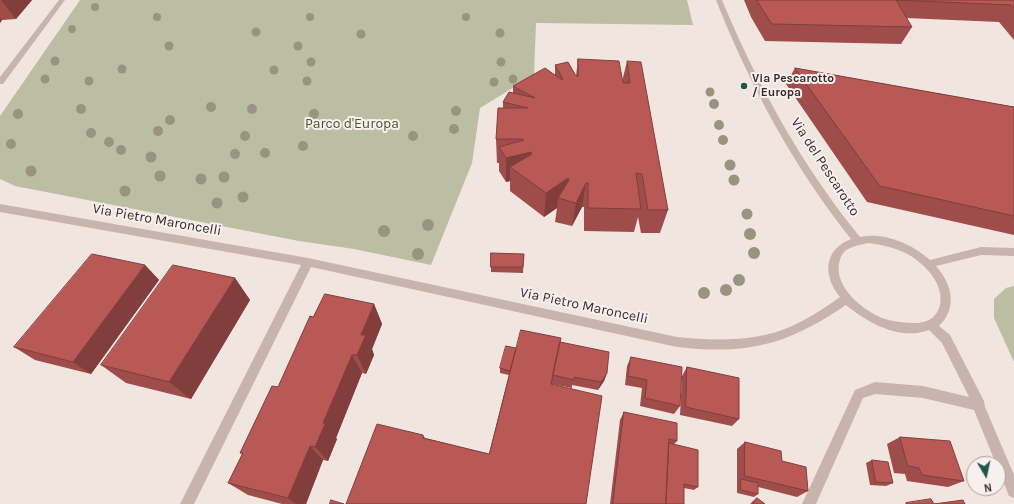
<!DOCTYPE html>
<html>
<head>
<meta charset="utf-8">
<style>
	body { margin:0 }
	#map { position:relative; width:1014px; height:504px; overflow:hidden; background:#f1e5e0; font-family:Karla,sans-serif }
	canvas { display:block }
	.north { position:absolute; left:966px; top:456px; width:40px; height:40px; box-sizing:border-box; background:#f8f0ec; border:1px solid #aba29f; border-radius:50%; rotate:171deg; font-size:11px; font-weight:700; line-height:16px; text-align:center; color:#372c2b }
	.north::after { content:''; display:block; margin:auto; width:14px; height:18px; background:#25544d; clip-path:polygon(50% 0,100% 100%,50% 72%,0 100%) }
</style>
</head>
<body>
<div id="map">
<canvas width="1014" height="504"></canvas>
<div class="north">N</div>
</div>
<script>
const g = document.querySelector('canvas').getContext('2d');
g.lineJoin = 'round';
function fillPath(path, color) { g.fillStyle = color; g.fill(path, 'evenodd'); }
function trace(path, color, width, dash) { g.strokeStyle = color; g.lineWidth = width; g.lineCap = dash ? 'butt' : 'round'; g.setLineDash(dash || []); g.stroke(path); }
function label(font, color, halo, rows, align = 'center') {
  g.font = font + ' Karla,sans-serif'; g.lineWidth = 4; g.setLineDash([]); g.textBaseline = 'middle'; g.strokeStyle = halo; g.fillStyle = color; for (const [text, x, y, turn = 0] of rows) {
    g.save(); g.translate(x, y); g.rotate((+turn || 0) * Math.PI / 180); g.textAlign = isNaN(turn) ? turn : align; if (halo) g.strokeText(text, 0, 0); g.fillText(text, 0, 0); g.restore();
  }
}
const green = new Path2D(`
	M 80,0 L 687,0 L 693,25 L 536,23 L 534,75 L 480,108 L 472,163 L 431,265 L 354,249 L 299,241 L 15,186 L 0,179 L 0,116 Z
	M 1014,286 L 1014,362 L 994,318 L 994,299 L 1006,288 Z`);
const minor = new Path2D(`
	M 59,0 L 65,0 L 3,84 L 0,84 L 0,77 Z
	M 716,0 L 722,0 C 757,84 802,166 860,237 C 884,232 912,244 930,260 L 981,247 L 1014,248 L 1014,256 L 981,255 L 936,266 C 952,284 958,308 939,326 L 950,335 L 984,401 L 985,407 L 1014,475 L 1014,498 L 1009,496 L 998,468 L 998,464 L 996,464 L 974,410 L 923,398 L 875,394 L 863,398 L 816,504 L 802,504 L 855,390 L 875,382 L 923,386 L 969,397 L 942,343 L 929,330 C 900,341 868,323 846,305 C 787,345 748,355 677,347 L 311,267 L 194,504 L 180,504 L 301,265 L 0,212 L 0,204 L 308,258 L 677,337 C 715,341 757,342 792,326 C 809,318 825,308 840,297 C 823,276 823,250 851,239 C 794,168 749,84 716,0 ZM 868,243 C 883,245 898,248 911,256 C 920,262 928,269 933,277 C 946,295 943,321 918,323 C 906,323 893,322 882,318 C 863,310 835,288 839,264 C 840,259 841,255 845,251 C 852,246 860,245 868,243 Z`);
const trees = [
	[95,7,4],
	[157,17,4],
	[310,17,4],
	[466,17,4],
	[72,29,4],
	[256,32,4.5],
	[500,33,4.5],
	[361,34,4.5],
	[169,46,4.5],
	[298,46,4.5],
	[55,61,4.5],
	[311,62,4.5],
	[501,62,4.5],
	[122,69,4.5],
	[274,70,4.5],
	[45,79,4.5],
	[513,79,4.5],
	[89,81,4.5],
	[307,81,4.5],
	[494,82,4.5],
	[710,92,4.5],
	[714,104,5],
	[211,107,5],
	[81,109,5],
	[252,109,5],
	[456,111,5],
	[18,114,5],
	[314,114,5],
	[170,120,5],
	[719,125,5],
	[454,129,5],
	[158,131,5],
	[91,133,5],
	[245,136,5],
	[413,136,5],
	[723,140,5],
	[109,142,5],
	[11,144,5],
	[303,146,5],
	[121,150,5],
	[265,153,5],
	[235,154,5],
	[151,157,5.5],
	[730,165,5.5],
	[31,171,5.5],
	[160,176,5.5],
	[224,177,5.5],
	[201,179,5.5],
	[734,180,5.5],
	[125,191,5.5],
	[243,197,5.5],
	[217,203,5.5],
	[747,214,5.5],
	[428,225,6],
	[384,231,6],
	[750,234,6],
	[754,253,6],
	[418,254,6],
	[739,280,6],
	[726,290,6],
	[704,293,6]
];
const wall = new Path2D(`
	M 0,0 L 32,0 L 16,19 L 2,20 L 0,23 Z
	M 744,0 L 1014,0 L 1014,40 L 999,22 L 906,18 L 912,27 L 901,44 L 765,41 L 751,17 Z
	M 578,59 L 622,82 L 627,61 L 668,210 L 660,233 L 641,233 L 638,217 L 634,232 L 584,231 L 584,207 L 582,207 L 572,226 L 555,222 L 557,208 L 544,217 L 510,191 L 510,181 L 506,182 L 499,171 L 499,163 L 497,163 L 496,139 L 503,108 L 503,102 L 513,93 L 513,86 L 555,75 L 555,65 L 576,76 Z
	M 795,68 L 1014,107 L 1014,235 L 867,202 L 786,84 Z
	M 524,254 L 523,273 L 491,272 L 491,267 Z
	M 145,265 L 159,280 L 91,374 L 35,360 L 14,347 Z
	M 235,278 L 250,300 L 191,399 L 126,383 L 101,365 Z
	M 374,304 L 382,324 L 372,349 L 374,355 L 366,374 L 362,373 L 336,438 L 337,439 L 328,461 L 323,460 L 306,504 L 282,504 L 248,495 L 228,483 L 242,454 L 240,453 L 278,387 L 313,317 Z
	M 560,342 L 607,373 L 604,381 L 598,390 L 572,385 L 572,388 L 552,384 L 586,504 L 346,504 L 423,435 L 425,438 L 489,454 L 509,375 L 500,373 L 500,368 L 516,348 Z
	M 631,357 L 680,406 L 674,414 L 640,406 L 642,388 L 625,385 L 627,366 Z
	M 687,367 L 739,419 L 732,426 L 680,415 L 682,376 Z
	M 624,412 L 677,441 L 674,444 L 698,487 L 694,490 L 684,488 L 684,504 L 610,504 L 620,420 Z
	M 900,437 L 964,481 L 948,487 L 907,481 L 905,474 L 894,473 L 887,444 Z
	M 745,442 L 782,461 L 808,491 L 797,497 L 758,487 L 758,494 L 754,497 L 737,493 L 737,449 Z
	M 872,460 L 893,483 L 886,486 L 870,485 L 866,463 Z
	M 757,498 L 765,504 L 750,504 L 753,501 Z`);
const shadedWall = new Path2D(`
	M 1,0 L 32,0 L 16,19 Z
	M 0,17 L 2,20 L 0,23 Z
	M 531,152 L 529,176 L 510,167 L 510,181 L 506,182 L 506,158 Z
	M 568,178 L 565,200 L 558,198 L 557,208 L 544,217 L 546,193 Z
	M 586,183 L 582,207 L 572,226 L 576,203 Z
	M 145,265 L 159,280 L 91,374 L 73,362 Z
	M 235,278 L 250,300 L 191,399 L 169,382 Z
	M 374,304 L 382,324 L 372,349 L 374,355 L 366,374 L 357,355 L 361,335 Z
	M 352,355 L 362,373 L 336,438 L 337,439 L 328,461 L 315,447 L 323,423 Z
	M 607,373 L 604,381 L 598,390 L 601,382 Z
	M 310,446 L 323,460 L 306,504 L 296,504 L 288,498 Z`);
const building = new Path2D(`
	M 757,0 L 1014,0 L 1014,8 L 1011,5 L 896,0 L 912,27 L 772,24 Z
	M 578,59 L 619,61 L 623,83 L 630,83 L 627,61 L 641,62 L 668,210 L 648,210 L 642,174 L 636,173 L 641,209 L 588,208 L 588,183 L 586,183 L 576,203 L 558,198 L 569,180 L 568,178 L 546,193 L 510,167 L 532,154 L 531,152 L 506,158 L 499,147 L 524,140 L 523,139 L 496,139 L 498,108 L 528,108 L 503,102 L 509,92 L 535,98 L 513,86 L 545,68 L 562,80 L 563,79 L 555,65 L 568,62 L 576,76 L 578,76 Z
	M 795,68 L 1014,107 L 1014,216 L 880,186 Z
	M 491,253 L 524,254 L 523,267 L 491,267 Z
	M 92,254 L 145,265 L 73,362 L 14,347 Z
	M 173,265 L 235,278 L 169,382 L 101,365 Z
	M 325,294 L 374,304 L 361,335 L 366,335 L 357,355 L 352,355 L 323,423 L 325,424 L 315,447 L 310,446 L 288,498 L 228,483 L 243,453 L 240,453 L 272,386 L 278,387 L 310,316 L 313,317 Z
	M 521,330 L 561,338 L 551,384 L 602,396 L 586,504 L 346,504 L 377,424 L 423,435 L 423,438 L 489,454 Z
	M 560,342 L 609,352 L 607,373 L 601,382 L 574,377 L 574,380 L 553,375 Z
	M 506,346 L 516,348 L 510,371 L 500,368 Z
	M 631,357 L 682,367 L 680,406 L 645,398 L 647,380 L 628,376 Z
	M 687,367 L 739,378 L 739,419 L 686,407 Z
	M 624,412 L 677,423 L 677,441 L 669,439 L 666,504 L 613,504 Z
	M 900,437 L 950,441 L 964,481 L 922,475 L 919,468 L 908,466 Z
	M 745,442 L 781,451 L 782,461 L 806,467 L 808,491 L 745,476 Z
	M 669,443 L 698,450 L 698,487 L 684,484 L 684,504 L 666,504 Z
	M 872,460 L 888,462 L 893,483 L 876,482 Z
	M 741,479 L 758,483 L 758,494 L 741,490 Z
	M 757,498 L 765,504 L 753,504 Z
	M 931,499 L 934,504 L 963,500 L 965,504 L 906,504 L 906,503 Z
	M 331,500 L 344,504 L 330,504 Z`);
const markers = [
	[744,86,4,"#25544d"]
];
const farPoinames = [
	["Via Pescarotto",752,79],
	["/ Europa",752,93]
];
const parkNames = [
	["Parco d'Europa",352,124]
];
const streetNames = [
	["Via del Pescarotto",825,167,57],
	["Via Pietro Maroncelli",157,220,10],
	["Via Pietro Maroncelli",584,306,12]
];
fillPath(green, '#bbbea2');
fillPath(minor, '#c8b4ad');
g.fillStyle = '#979580';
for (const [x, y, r] of trees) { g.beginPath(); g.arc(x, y, r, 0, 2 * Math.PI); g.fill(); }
fillPath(wall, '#9f4d4a');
fillPath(shadedWall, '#823e3c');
fillPath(building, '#b95956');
trace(building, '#823e3c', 1);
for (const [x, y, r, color] of markers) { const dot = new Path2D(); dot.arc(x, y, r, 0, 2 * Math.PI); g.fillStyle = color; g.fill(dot); trace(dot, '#f8f0ec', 1.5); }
label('bold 12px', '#372c2b', '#f8f0ec', farPoinames, 'left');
label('14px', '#4d5331', '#f8f0ec', parkNames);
label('14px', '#372c2b', '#f8f0ec', streetNames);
</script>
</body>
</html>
